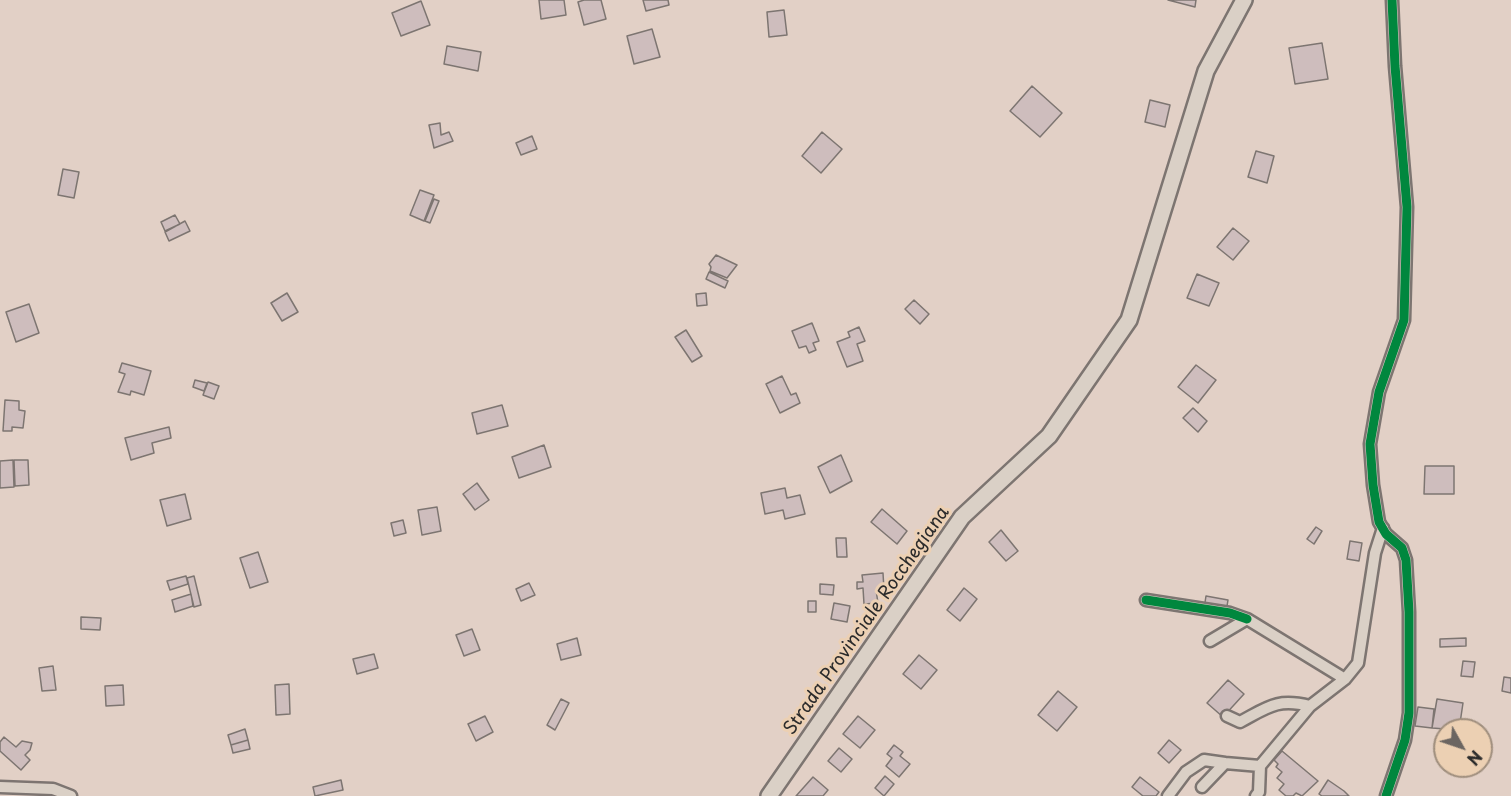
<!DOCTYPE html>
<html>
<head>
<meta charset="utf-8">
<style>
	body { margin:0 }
	#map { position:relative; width:1511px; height:796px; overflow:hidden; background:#e2d0c6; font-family:"Playpen Sans",sans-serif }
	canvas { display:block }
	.north { position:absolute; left:1433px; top:718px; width:60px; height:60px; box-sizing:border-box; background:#ecd0b3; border:2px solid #9f8e7d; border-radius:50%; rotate:130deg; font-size:16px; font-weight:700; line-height:24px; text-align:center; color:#2b2b2b }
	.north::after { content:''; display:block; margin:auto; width:21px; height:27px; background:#6b6561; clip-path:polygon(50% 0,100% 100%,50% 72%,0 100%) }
</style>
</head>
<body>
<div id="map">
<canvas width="1511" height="796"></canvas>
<div class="north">N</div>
</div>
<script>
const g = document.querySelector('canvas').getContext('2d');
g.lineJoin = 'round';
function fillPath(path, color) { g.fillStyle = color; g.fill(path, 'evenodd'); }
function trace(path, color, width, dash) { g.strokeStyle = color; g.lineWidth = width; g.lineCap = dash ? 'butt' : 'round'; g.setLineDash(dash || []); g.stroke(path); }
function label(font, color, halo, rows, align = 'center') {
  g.font = font + ' "Playpen Sans",sans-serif'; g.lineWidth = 6; g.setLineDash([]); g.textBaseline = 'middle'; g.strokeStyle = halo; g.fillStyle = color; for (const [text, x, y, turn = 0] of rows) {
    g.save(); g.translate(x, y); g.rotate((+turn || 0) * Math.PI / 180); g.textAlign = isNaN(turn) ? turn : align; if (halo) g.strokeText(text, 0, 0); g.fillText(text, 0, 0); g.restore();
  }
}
const building = new Path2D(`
	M 539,0 L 564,0 L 566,15 L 541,19 Z
	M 584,0 L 601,0 L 606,19 L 584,25 L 578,2 Z
	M 643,0 L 668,0 L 669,5 L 646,11 Z
	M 1168,0 L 1196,0 L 1195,7 Z
	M 421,1 L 430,25 L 401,36 L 392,13 Z
	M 784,10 L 787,35 L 769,37 L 767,12 Z
	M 652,29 L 660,57 L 634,64 L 627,36 Z
	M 1322,43 L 1328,79 L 1295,84 L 1289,48 Z
	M 447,46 L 481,52 L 478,71 L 444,64 Z
	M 1032,86 L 1062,113 L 1040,137 L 1010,111 Z
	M 1150,100 L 1170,105 L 1165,127 L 1145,122 Z
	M 440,123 L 441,135 L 449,132 L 453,141 L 434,148 L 429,125 Z
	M 822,132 L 842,149 L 821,173 L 802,156 Z
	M 532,136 L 537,149 L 521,155 L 516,143 Z
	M 1256,151 L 1274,156 L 1267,183 L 1248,177 Z
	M 63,169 L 79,172 L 74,198 L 58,195 Z
	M 420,190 L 434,195 L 424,221 L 410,215 Z
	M 434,199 L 439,201 L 430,223 L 425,221 Z
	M 175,215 L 180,224 L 165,231 L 161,222 Z
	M 185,221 L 190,231 L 169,241 L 165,232 Z
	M 1233,228 L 1249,241 L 1233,260 L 1217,247 Z
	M 716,255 L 737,265 L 727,278 L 710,271 L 711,267 L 709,264 Z
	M 709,272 L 728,281 L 725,288 L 706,279 Z
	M 1197,274 L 1219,283 L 1209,306 L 1187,298 Z
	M 287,293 L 298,312 L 282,321 L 271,303 Z
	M 706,293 L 707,305 L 697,306 L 696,294 Z
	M 914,300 L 929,314 L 920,324 L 905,309 Z
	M 29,304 L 39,333 L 16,342 L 6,312 Z
	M 812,323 L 819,341 L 813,343 L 816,350 L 809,353 L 806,346 L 799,348 L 792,331 Z
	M 859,327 L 865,341 L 857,344 L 863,361 L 847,367 L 837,342 L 850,337 L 848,332 Z
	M 686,330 L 702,356 L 692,362 L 675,337 Z
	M 122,363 L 151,371 L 144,395 L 131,391 L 130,395 L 118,392 L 125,374 L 119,372 Z
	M 1196,365 L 1216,380 L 1198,403 L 1178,387 Z
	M 782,376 L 791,395 L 796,393 L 800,403 L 780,413 L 766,384 Z
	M 195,380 L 207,383 L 204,391 L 193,387 Z
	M 208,382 L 219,386 L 214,399 L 203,395 Z
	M 5,400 L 19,401 L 19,410 L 25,411 L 23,428 L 12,427 L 12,431 L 3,431 Z
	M 502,405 L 508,426 L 477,434 L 472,413 Z
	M 1193,408 L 1207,421 L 1198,432 L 1183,418 Z
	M 169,427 L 171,438 L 152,443 L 154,453 L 131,460 L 125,438 Z
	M 544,445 L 551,467 L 519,478 L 512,457 Z
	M 841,455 L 852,481 L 830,493 L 818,467 Z
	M 13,460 L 14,487 L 0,488 L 0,461 Z
	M 14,460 L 28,460 L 29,485 L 15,486 Z
	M 1425,466 L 1454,466 L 1454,494 L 1424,494 Z
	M 477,483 L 489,500 L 475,510 L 463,494 Z
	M 785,488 L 787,498 L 800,495 L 805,514 L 785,519 L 783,510 L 765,514 L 761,493 Z
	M 185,494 L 191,519 L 167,526 L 160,500 Z
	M 437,507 L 441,531 L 422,535 L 418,510 Z
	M 882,509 L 907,531 L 897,544 L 871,522 Z
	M 403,520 L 406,533 L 394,536 L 391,523 Z
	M 1316,527 L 1322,531 L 1314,544 L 1307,539 Z
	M 1001,530 L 1018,551 L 1006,561 L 989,542 Z
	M 836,538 L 846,538 L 847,557 L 837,557 Z
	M 1350,541 L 1362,543 L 1359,561 L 1347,559 Z
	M 258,552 L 268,582 L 250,588 L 240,558 Z
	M 883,573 L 884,590 L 876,590 L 878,603 L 864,604 L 863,588 L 857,589 L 857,582 L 863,582 L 862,575 Z
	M 186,576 L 188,584 L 170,590 L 167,581 Z
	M 194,576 L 201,605 L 194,607 L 187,578 Z
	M 529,583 L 535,595 L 521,601 L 516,589 Z
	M 820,584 L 834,585 L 833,595 L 820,594 Z
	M 964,588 L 977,599 L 960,621 L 947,610 Z
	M 191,594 L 193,606 L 175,612 L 172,600 Z
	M 1206,596 L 1228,600 L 1226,612 L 1204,609 Z
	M 808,601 L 816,601 L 816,612 L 808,612 Z
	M 834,603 L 850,606 L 847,622 L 831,619 Z
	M 81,617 L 101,618 L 100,630 L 81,629 Z
	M 472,629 L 480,650 L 464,656 L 456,635 Z
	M 577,638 L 581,655 L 561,660 L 557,644 Z
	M 1466,638 L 1466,646 L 1440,647 L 1440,639 Z
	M 374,654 L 378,668 L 357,674 L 353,659 Z
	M 919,655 L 937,670 L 921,689 L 903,674 Z
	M 1463,661 L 1475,662 L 1473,677 L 1461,676 Z
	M 53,666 L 56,690 L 42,691 L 39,668 Z
	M 1504,677 L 1511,678 L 1511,693 L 1502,691 Z
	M 1228,680 L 1244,694 L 1223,717 L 1207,703 Z
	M 289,684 L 290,714 L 276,715 L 275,685 Z
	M 123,685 L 124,705 L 106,706 L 105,686 Z
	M 1058,691 L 1077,707 L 1057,731 L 1038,715 Z
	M 561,699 L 569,703 L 555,730 L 547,725 Z
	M 1437,699 L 1463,703 L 1459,730 L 1432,728 Z
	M 1418,707 L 1434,709 L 1432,728 L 1415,726 Z
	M 485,716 L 493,732 L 476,741 L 468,724 Z
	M 858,716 L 875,730 L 860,748 L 843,734 Z
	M 245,729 L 248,740 L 231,745 L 228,735 Z
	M 4,737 L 16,747 L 22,741 L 32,743 L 30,750 L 25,755 L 30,760 L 21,770 L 0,751 L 0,742 Z
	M 248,740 L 250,749 L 233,753 L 231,745 Z
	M 1169,740 L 1181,750 L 1169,763 L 1158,753 Z
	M 894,745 L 903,752 L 900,756 L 910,764 L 899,777 L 886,766 L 892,758 L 887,754 Z
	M 839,748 L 852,759 L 841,772 L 828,761 Z
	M 1282,751 L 1318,781 L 1302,796 L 1296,793 L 1293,796 L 1286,796 L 1279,790 L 1284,784 L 1277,778 L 1282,772 L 1276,767 L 1278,764 L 1274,760 Z
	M 885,776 L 894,784 L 884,796 L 875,788 Z
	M 813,777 L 828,790 L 823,796 L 796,796 Z
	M 1140,777 L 1159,792 L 1156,796 L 1143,796 L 1132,787 Z
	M 341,780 L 343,790 L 315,796 L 313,787 Z
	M 1328,780 L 1344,791 L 1349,796 L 1322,796 L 1319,794 Z`);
const minor = new Path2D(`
	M 1146,600 L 1230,613 L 1247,619
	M 1210,641 L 1247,619 L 1345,679
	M 1227,716 L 1240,722 C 1268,707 1277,698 1310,706
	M 0,787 L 53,789 L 71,796
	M 1202,787 L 1225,763 L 1260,766
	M 1168,796 L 1186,772 L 1204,760 L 1225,763
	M 1256,796 L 1259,792 L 1260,766 L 1310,706 L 1345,679 L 1358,663 L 1375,553 L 1383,528
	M 1386,796 L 1405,740 L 1409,713 L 1409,612 L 1406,560 L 1402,548 L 1386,534 L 1379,522 L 1373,485 L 1370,444 L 1379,392 L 1404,320 L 1407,207 L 1395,66 L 1392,0`);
const secondary = new Path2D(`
	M 769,796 L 962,517 L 1049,436 L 1129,320 L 1206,71 L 1244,0`);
const cycleway = new Path2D(`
	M 1146,600 L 1230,613 L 1247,619
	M 1386,796 L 1405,740 L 1409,713 L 1409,612 L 1406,560 L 1402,548 L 1386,534 L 1379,522 L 1373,485 L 1370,444 L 1379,392 L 1404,320 L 1407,207 L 1395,66 L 1392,0`);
const streetNames = [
	["Strada Provinciale Rocchegiana",867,621,-55]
];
fillPath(building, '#cebdbd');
trace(building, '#7d7571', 1.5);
trace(minor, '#7d7571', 15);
trace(secondary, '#7d7571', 20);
trace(minor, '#dad0c6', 10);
trace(secondary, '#dad0c6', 15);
trace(cycleway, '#00873e', 9);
label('18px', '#2b2b2b', '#ecd0b3', streetNames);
</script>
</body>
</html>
